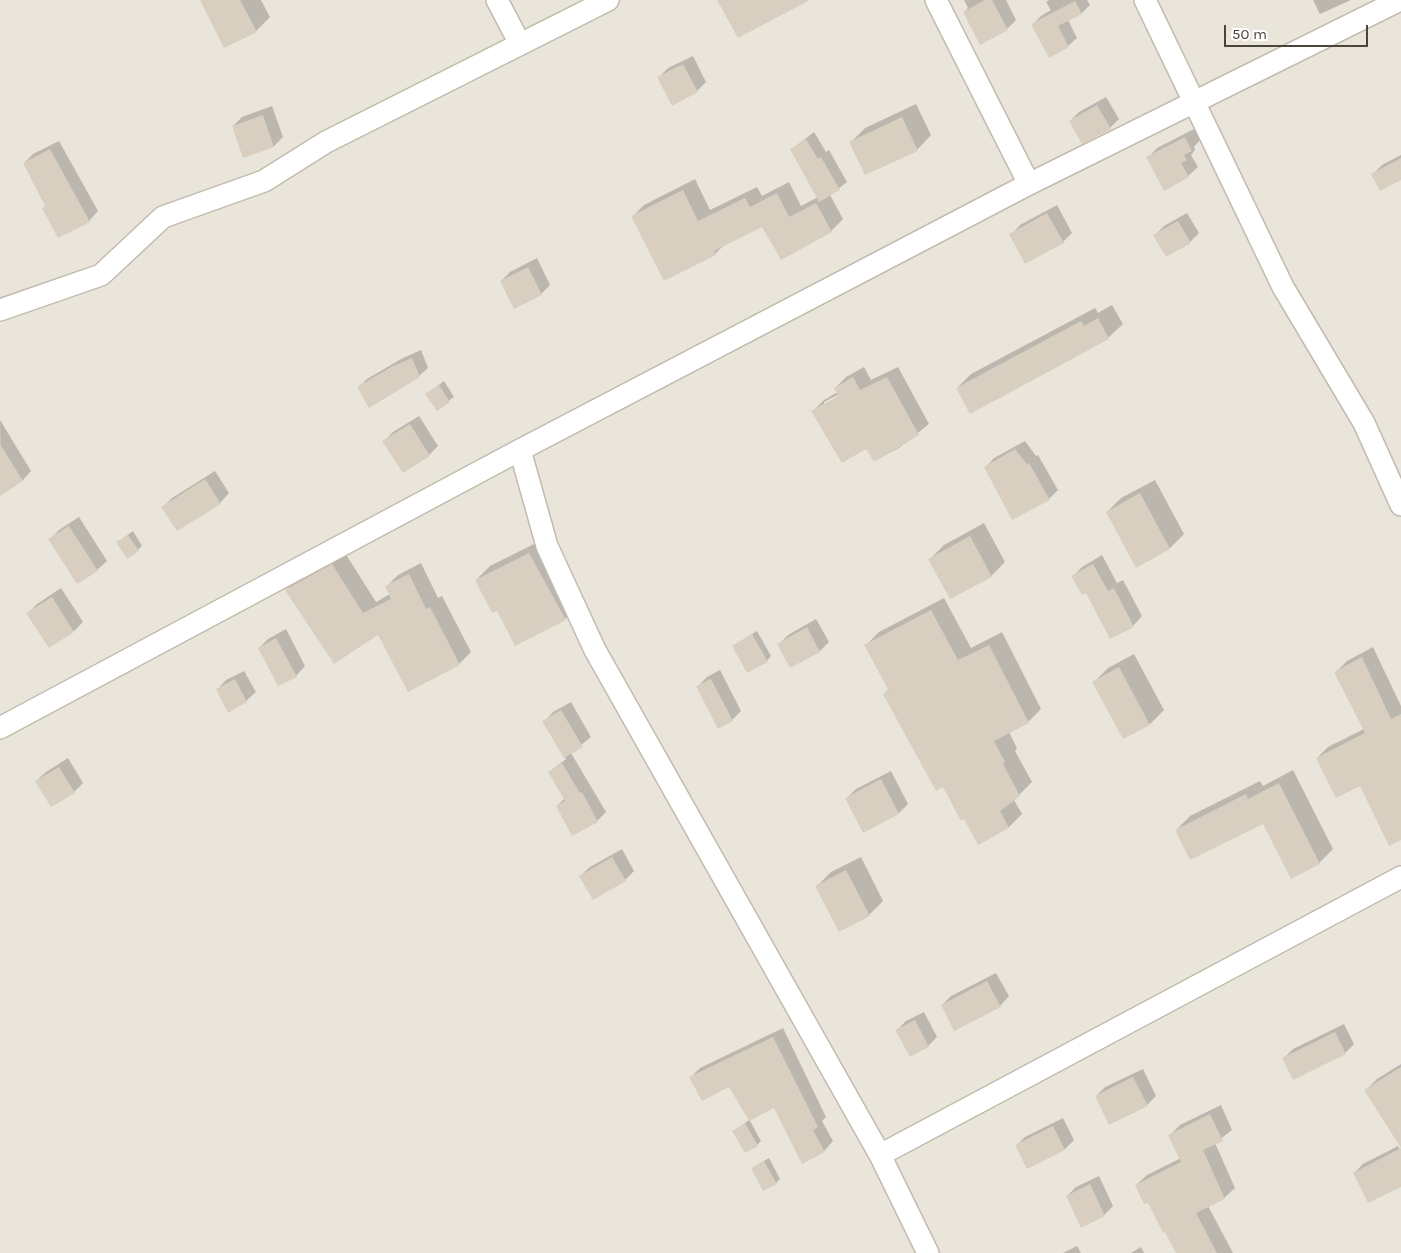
<!DOCTYPE html>
<html>
<head>
<meta charset="utf-8">
<style>
	body { margin:0 }
	#map { position:relative; width:1401px; height:1253px; overflow:hidden; background:#f6f3ec; font-family:Karla,sans-serif }
	canvas { display:block }
	.scale { position:absolute; left:1224px; top:25px; width:144px; height:22px; box-sizing:border-box; border:2px solid #4b4439; border-top:0; padding-left:6px; font-size:15px; line-height:18px; white-space:nowrap; color:#4b4439; -webkit-text-stroke:4px #fff; paint-order:stroke }
</style>
</head>
<body>
<div id="map">
<canvas width="1401" height="1253"></canvas>
<div class="scale">50 m</div>
</div>
<script>
const g = document.querySelector('canvas').getContext('2d');
g.lineJoin = 'round';
function fillPath(path, color) { g.fillStyle = color; g.fill(path, 'evenodd'); }
function trace(path, color, width, dash) { g.strokeStyle = color; g.lineWidth = width; g.lineCap = dash ? 'butt' : 'round'; g.setLineDash(dash || []); g.stroke(path); }
const residential = new Path2D(`
	M 0,0 L 1401,0 L 1401,1253 L 0,1253 Z`);
const shadow = new Path2D(`
	M 201,0 L 261,0 L 270,17 L 256,31 Z
	M 964,0 L 1006,0 L 1016,20 L 1007,29 L 964,12 L 968,8 Z
	M 1049,0 L 1087,0 L 1090,5 L 1082,13 L 1068,20 L 1077,38 L 1068,46 L 1033,24 L 1041,16 L 1051,10 L 1046,2 Z
	M 1313,0 L 1351,0 L 1320,14 Z
	M 693,56 L 706,82 L 697,91 L 659,77 L 668,68 Z
	M 1106,97 L 1119,119 L 1110,128 L 1070,121 L 1079,112 Z
	M 916,104 L 931,135 L 917,150 L 851,142 L 865,128 Z
	M 272,106 L 283,137 L 274,146 L 244,157 L 233,126 L 242,117 Z
	M 1194,129 L 1200,140 L 1194,147 L 1195,150 L 1191,155 L 1198,167 L 1188,176 L 1148,158 L 1157,148 Z
	M 814,132 L 826,152 L 829,150 L 847,182 L 830,195 L 843,219 L 831,231 L 763,225 L 726,243 L 715,254 L 632,217 L 644,205 L 695,179 L 710,210 L 757,187 L 762,196 L 789,182 L 801,206 L 818,197 L 792,149 Z
	M 59,141 L 98,211 L 89,221 L 24,163 L 33,154 Z
	M 1401,155 L 1401,178 L 1373,174 L 1382,165 Z
	M 1057,205 L 1072,233 L 1063,242 L 1011,235 L 1020,225 Z
	M 1187,213 L 1199,233 L 1190,242 L 1155,235 L 1164,226 Z
	M 537,258 L 550,285 L 541,294 L 501,281 L 510,272 Z
	M 1112,305 L 1123,324 L 1108,338 L 970,412 L 957,388 L 971,374 L 1095,308 L 1098,313 Z
	M 421,350 L 428,368 L 419,376 L 358,388 L 367,379 L 403,358 Z
	M 864,367 L 871,380 L 898,367 L 929,424 L 899,448 L 874,461 L 867,447 L 813,411 L 824,400 L 838,392 L 835,388 L 846,377 ZM 843,392 L 844,394 L 824,405 L 824,402 Z
	M 444,381 L 454,397 L 437,409 L 427,394 Z
	M 419,416 L 438,446 L 429,455 L 403,471 L 384,441 L 393,432 Z
	M 0,420 L 31,471 L 23,480 L 1,494 Z
	M 1025,441 L 1036,456 L 1038,455 L 1058,490 L 1049,499 L 986,467 L 994,458 Z
	M 215,471 L 229,493 L 220,503 L 163,507 L 172,498 Z
	M 1155,480 L 1184,534 L 1170,548 L 1136,566 L 1107,512 L 1121,498 Z
	M 79,517 L 107,561 L 97,570 L 77,583 L 50,539 L 59,530 Z
	M 984,523 L 1005,562 L 991,576 L 951,598 L 930,559 L 944,545 Z
	M 133,531 L 142,546 L 138,550 L 118,542 Z
	M 544,539 L 579,605 L 565,619 L 497,609 L 476,580 L 490,566 Z
	M 345,553 L 376,602 L 390,594 L 386,587 L 398,575 L 421,563 L 438,598 L 442,596 L 471,652 L 459,664 L 379,634 L 286,590 L 298,578 Z
	M 1102,555 L 1117,583 L 1123,580 L 1142,616 L 1133,626 L 1086,592 L 1073,576 L 1082,567 Z
	M 61,588 L 83,622 L 74,631 L 49,646 L 28,613 L 37,604 Z
	M 944,598 L 971,648 L 1002,632 L 1041,709 L 1028,722 L 1009,732 L 1017,748 L 1015,751 L 1032,782 L 1014,800 L 1022,814 L 1009,827 L 979,844 L 964,817 L 884,694 L 889,689 L 866,645 L 879,632 Z
	M 816,619 L 829,642 L 820,651 L 791,667 L 779,644 L 788,635 Z
	M 286,629 L 305,666 L 296,676 L 259,648 L 268,639 Z
	M 757,631 L 771,656 L 767,661 L 733,646 Z
	M 1373,647 L 1401,706 L 1401,839 L 1361,784 L 1317,758 L 1328,747 L 1364,729 L 1336,672 L 1347,661 Z
	M 1134,654 L 1164,710 L 1150,724 L 1124,738 L 1094,682 L 1108,668 Z
	M 720,670 L 741,711 L 732,720 L 698,686 L 707,677 Z
	M 244,671 L 256,692 L 246,701 L 217,690 L 226,680 Z
	M 571,702 L 591,737 L 571,753 L 606,812 L 597,821 L 557,806 L 565,798 L 549,772 L 566,759 L 544,722 L 553,712 Z
	M 68,758 L 83,783 L 74,792 L 36,781 L 46,772 Z
	M 1293,770 L 1333,849 L 1319,863 L 1263,822 L 1176,830 L 1190,816 L 1260,781 L 1263,786 Z
	M 891,771 L 908,804 L 899,813 L 847,798 L 856,789 Z
	M 622,849 L 634,871 L 625,880 L 580,876 L 590,867 Z
	M 861,857 L 883,901 L 869,915 L 839,930 L 817,886 L 831,872 Z
	M 996,973 L 1009,996 L 1000,1006 L 942,1005 L 951,996 Z
	M 924,1012 L 937,1037 L 928,1046 L 897,1030 L 906,1021 Z
	M 1344,1024 L 1354,1044 L 1345,1053 L 1284,1058 L 1293,1049 Z
	M 783,1028 L 826,1117 L 822,1121 L 833,1141 L 824,1151 L 775,1106 L 749,1119 L 761,1141 L 757,1145 L 734,1131 L 749,1120 L 730,1085 L 691,1077 L 700,1068 Z
	M 1401,1064 L 1401,1145 L 1366,1090 L 1377,1079 Z
	M 1143,1069 L 1156,1096 L 1147,1105 L 1096,1096 L 1105,1087 Z
	M 1221,1105 L 1232,1130 L 1215,1143 L 1235,1188 L 1224,1198 L 1208,1206 L 1233,1253 L 1178,1253 L 1148,1201 L 1136,1185 L 1147,1175 L 1181,1158 L 1170,1135 L 1180,1125 Z
	M 1063,1118 L 1074,1140 L 1065,1149 L 1016,1146 L 1025,1137 Z
	M 1398,1146 L 1401,1152 L 1401,1185 L 1354,1173 L 1363,1164 Z
	M 769,1158 L 780,1179 L 776,1183 L 752,1168 Z
	M 1099,1176 L 1113,1206 L 1104,1215 L 1067,1196 L 1076,1187 Z
	M 1077,1246 L 1081,1253 L 1063,1253 Z
	M 1141,1247 L 1144,1253 L 1131,1253 Z`);
const building = new Path2D(`
	M 200,0 L 240,0 L 257,32 L 224,48 Z
	M 717,0 L 810,0 L 738,38 Z
	M 985,0 L 992,0 L 1008,30 L 980,45 L 963,12 Z
	M 1075,1 L 1082,14 L 1058,26 L 1069,47 L 1049,58 L 1031,24 Z
	M 683,64 L 698,92 L 672,106 L 657,77 Z
	M 1097,105 L 1111,129 L 1082,144 L 1069,121 Z
	M 263,115 L 274,147 L 243,158 L 232,126 Z
	M 902,117 L 918,151 L 865,175 L 849,142 Z
	M 1185,137 L 1192,151 L 1184,155 L 1187,160 L 1181,163 L 1189,177 L 1164,191 L 1146,157 Z
	M 806,139 L 818,159 L 821,157 L 840,190 L 819,202 L 790,149 Z
	M 50,149 L 90,222 L 58,238 L 42,208 L 45,206 L 23,163 Z
	M 1401,158 L 1401,180 L 1380,191 L 1371,174 Z
	M 683,190 L 698,221 L 745,198 L 750,207 L 777,193 L 789,217 L 816,203 L 832,232 L 781,260 L 762,227 L 714,251 L 716,255 L 664,281 L 631,216 Z
	M 1047,213 L 1064,243 L 1025,264 L 1009,234 Z
	M 1178,221 L 1191,243 L 1166,257 L 1153,235 Z
	M 528,267 L 542,295 L 514,309 L 500,281 Z
	M 1098,318 L 1109,339 L 970,414 L 956,388 L 1081,321 L 1084,326 Z
	M 412,358 L 420,377 L 369,408 L 357,387 L 393,366 Z
	M 853,377 L 860,390 L 887,377 L 919,435 L 874,462 L 866,449 L 842,463 L 811,411 L 838,396 L 834,388 Z
	M 439,385 L 450,402 L 437,411 L 425,394 Z
	M 410,424 L 430,456 L 403,473 L 382,441 Z
	M 0,444 L 23,481 L 0,496 Z
	M 1015,449 L 1027,464 L 1029,463 L 1050,500 L 1012,520 L 984,467 Z
	M 205,479 L 221,504 L 177,531 L 161,507 Z
	M 1140,493 L 1170,549 L 1136,568 L 1106,512 Z
	M 69,526 L 98,571 L 77,584 L 48,539 Z
	M 128,535 L 139,551 L 127,559 L 116,542 Z
	M 970,536 L 992,577 L 950,599 L 928,559 Z
	M 529,553 L 566,620 L 515,646 L 497,611 L 492,613 L 475,580 Z
	M 332,564 L 363,613 L 391,599 L 385,586 L 409,574 L 426,609 L 430,607 L 460,665 L 408,692 L 378,635 L 334,664 L 285,590 Z
	M 1093,564 L 1108,591 L 1114,588 L 1134,627 L 1110,639 L 1086,593 L 1082,595 L 1071,576 Z
	M 52,597 L 74,632 L 49,648 L 26,613 Z
	M 931,610 L 958,660 L 989,645 L 1029,723 L 994,741 L 1005,762 L 1003,764 L 1020,796 L 1000,811 L 1009,828 L 978,845 L 964,819 L 961,821 L 943,787 L 936,791 L 883,694 L 889,691 L 864,645 Z
	M 807,627 L 820,652 L 790,668 L 777,644 Z
	M 752,634 L 768,662 L 747,673 L 732,646 Z
	M 276,638 L 297,677 L 278,686 L 258,648 Z
	M 1362,657 L 1391,719 L 1401,714 L 1401,840 L 1389,846 L 1360,786 L 1336,798 L 1316,758 L 1365,733 L 1334,672 Z
	M 1119,667 L 1150,725 L 1123,739 L 1092,682 Z
	M 235,679 L 247,702 L 228,713 L 216,689 Z
	M 711,679 L 733,721 L 718,729 L 696,686 Z
	M 561,710 L 583,747 L 564,758 L 542,721 Z
	M 562,763 L 580,793 L 582,792 L 598,822 L 572,836 L 556,806 L 565,801 L 548,772 Z
	M 59,767 L 75,793 L 51,807 L 35,781 Z
	M 881,779 L 899,814 L 863,833 L 845,798 Z
	M 1279,783 L 1320,864 L 1291,879 L 1263,824 L 1190,860 L 1175,830 L 1246,794 L 1248,799 Z
	M 612,857 L 626,881 L 593,900 L 579,876 Z
	M 846,870 L 870,916 L 839,932 L 815,886 Z
	M 987,981 L 1001,1007 L 954,1031 L 941,1005 Z
	M 915,1020 L 929,1047 L 910,1057 L 895,1030 Z
	M 1335,1032 L 1346,1054 L 1293,1080 L 1282,1058 Z
	M 773,1037 L 818,1127 L 813,1130 L 825,1152 L 802,1164 L 774,1108 L 749,1121 L 729,1087 L 702,1101 L 689,1077 Z
	M 1401,1067 L 1401,1148 L 1364,1090 Z
	M 1133,1077 L 1148,1106 L 1109,1125 L 1095,1096 Z
	M 1210,1114 L 1223,1141 L 1203,1150 L 1225,1199 L 1196,1213 L 1217,1253 L 1176,1253 L 1165,1232 L 1163,1233 L 1148,1203 L 1144,1204 L 1135,1185 L 1181,1162 L 1168,1135 Z
	M 745,1123 L 758,1146 L 745,1153 L 732,1131 Z
	M 1053,1126 L 1065,1150 L 1027,1169 L 1015,1145 Z
	M 1401,1148 L 1401,1187 L 1368,1203 L 1353,1173 Z
	M 764,1161 L 777,1184 L 763,1191 L 751,1168 Z
	M 1090,1184 L 1105,1216 L 1081,1228 L 1066,1196 Z`);
const street = new Path2D(`
	M 497,0 L 520,44
	M 936,0 L 1029,184
	M 1145,0 L 1283,287 L 1364,423 L 1401,505
	M 0,310 L 101,275 L 163,217 L 264,181 L 326,142 L 608,0
	M 520,450 L 547,546 L 595,650 L 880,1155 L 928,1253
	M 0,728 L 520,450 L 1029,184 L 1400,0
	M 880,1155 L 1401,877`);
fillPath(residential, '#eae5da');
fillPath(shadow, '#0003');
fillPath(building, '#d8cfc1');
trace(street, '#c2bbae', 24);
trace(street, '#fff', 21);
</script>
</body>
</html>
